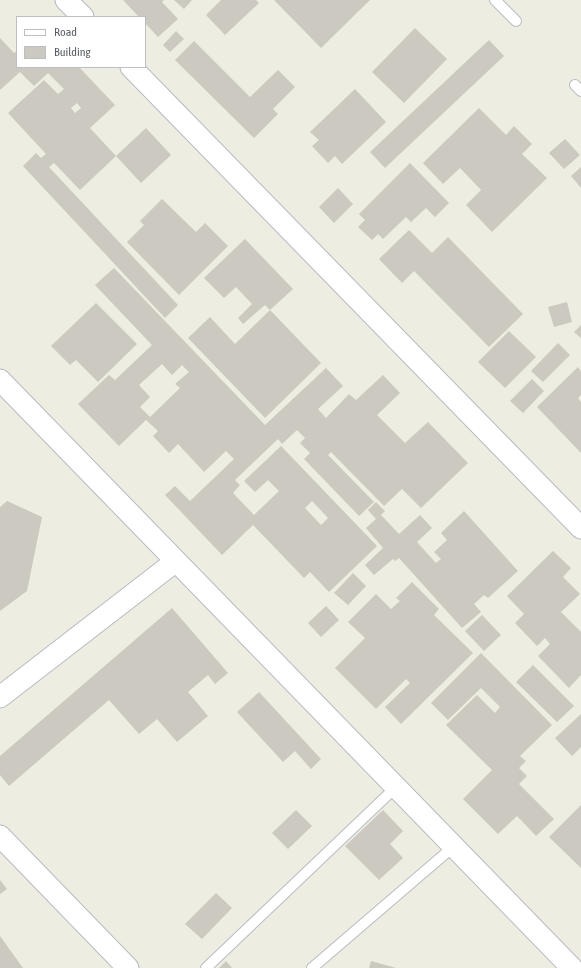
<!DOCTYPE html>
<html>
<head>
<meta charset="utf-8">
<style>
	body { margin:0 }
	#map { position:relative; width:581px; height:968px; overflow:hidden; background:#eeede1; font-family:"Asap Condensed",sans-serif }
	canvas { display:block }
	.legend { position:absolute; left:16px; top:16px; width:130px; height:52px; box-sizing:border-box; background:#fff; border:1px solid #bdbec1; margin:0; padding:5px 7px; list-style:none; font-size:12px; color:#595d64 }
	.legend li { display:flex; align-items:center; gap:8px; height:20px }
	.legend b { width:20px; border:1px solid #bdbec1 }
</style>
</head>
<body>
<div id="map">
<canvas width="581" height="968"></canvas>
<ul class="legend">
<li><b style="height:5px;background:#fff"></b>Road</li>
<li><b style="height:11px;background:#cbc9c0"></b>Building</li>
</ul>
</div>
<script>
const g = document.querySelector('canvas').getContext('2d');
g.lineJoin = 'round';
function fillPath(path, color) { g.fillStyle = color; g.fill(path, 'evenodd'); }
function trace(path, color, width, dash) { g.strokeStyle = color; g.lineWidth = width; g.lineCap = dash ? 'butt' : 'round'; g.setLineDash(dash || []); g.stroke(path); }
const building = new Path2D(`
	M 123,0 L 164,0 L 162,2 L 178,19 L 158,37 L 145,23 L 145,17 L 139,17 Z
	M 174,0 L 192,0 L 184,9 Z
	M 221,0 L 256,0 L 259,3 L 225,35 L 206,15 Z
	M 274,0 L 370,0 L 321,48 Z
	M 415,28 L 447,59 L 404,103 L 372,72 Z
	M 176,31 L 184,39 L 170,52 L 163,45 Z
	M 0,38 L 14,53 L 17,51 L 17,67 L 79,67 L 115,105 L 90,128 L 116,156 L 80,190 L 54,163 L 49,167 L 178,305 L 165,318 L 23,166 L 36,153 L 41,158 L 46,154 L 8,113 L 44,80 L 58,94 L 64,89 L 48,73 L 34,86 L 20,72 L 0,90 ZM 77,103 L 81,108 L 75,113 L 71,108 Z
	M 489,40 L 504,56 L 385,168 L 370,152 Z
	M 194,41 L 250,97 L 278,70 L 295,87 L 273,109 L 278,114 L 254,138 L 175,60 Z
	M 355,89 L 386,122 L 342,164 L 335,156 L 328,163 L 312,146 L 319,140 L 310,132 Z
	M 479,108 L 506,135 L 514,126 L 532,144 L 522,154 L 547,178 L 492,232 L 466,205 L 481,190 L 460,168 L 443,184 L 423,163 Z
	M 146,128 L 171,155 L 141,183 L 116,156 Z
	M 565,139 L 580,155 L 564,169 L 549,153 Z
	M 410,163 L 449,203 L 435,217 L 426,208 L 411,222 L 406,217 L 383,239 L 378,234 L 372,240 L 358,227 L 365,220 L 359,214 Z
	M 581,167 L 581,188 L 571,176 Z
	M 338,188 L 353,204 L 334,223 L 319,207 Z
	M 162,199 L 196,232 L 205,223 L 228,246 L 179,295 L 127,242 L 144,225 L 140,221 Z
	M 409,230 L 432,253 L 448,237 L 523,314 L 489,347 L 414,271 L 402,283 L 379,259 Z
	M 245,239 L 293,289 L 270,310 L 265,305 L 243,324 L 238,318 L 252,304 L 236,287 L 224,298 L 204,278 Z
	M 114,268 L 265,425 L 326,368 L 343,386 L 318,409 L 326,418 L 349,394 L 356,400 L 383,375 L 400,393 L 377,415 L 405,443 L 428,422 L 468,463 L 421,508 L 402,489 L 384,506 L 331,452 L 328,455 L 374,502 L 359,516 L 304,459 L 310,453 L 300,443 L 305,438 L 297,430 L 282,444 L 278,439 L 235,480 L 240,485 L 233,493 L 254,515 L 279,491 L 268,480 L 255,492 L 244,481 L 281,446 L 377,546 L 329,592 L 310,572 L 304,578 L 253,525 L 222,555 L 165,495 L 175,486 L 190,501 L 234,459 L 226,451 L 204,472 L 178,444 L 169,453 L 153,436 L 158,431 L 146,420 L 119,446 L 78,404 L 109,375 L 115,380 L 152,345 L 95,285 ZM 162,364 L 172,375 L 182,365 L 189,372 L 175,384 L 180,388 L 150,417 L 140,407 L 150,397 L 139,385 ZM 312,501 L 328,518 L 321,525 L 305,508 Z
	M 567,302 L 572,322 L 554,327 L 548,307 Z
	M 96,303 L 137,344 L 98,382 L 76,360 L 70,365 L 51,346 Z
	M 270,310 L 321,363 L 265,418 L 188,338 L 210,317 L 235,344 Z
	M 581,325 L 581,338 L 574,332 Z
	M 509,331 L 536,357 L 505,388 L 478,362 Z
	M 558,343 L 570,355 L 543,382 L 531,371 Z
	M 578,367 L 581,371 L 581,395 L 578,398 L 581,402 L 581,453 L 537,407 Z
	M 532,379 L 544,391 L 523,413 L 510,401 Z
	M 7,501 L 42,517 L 27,591 L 0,611 L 0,507 Z
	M 376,502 L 385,511 L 381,515 L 399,534 L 420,515 L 432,528 L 417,542 L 436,563 L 441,559 L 434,552 L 447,540 L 441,533 L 464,511 L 518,571 L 488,598 L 484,595 L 474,604 L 481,612 L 462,628 L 399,558 L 395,561 L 393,559 L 374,575 L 365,565 L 383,548 L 366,528 L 376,519 L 368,510 Z
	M 553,551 L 571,568 L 563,577 L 580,594 L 561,612 L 581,632 L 581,675 L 569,688 L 538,656 L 550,644 L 545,638 L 537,646 L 515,623 L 524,614 L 507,596 Z
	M 353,573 L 366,586 L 348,605 L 334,593 Z
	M 412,582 L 439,609 L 434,615 L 473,653 L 401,724 L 385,707 L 410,683 L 406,679 L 376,709 L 335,668 L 365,638 L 348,622 L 376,594 L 391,609 L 400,601 L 396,598 Z
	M 326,606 L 339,620 L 321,637 L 308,623 Z
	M 172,608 L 228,673 L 215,684 L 208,675 L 188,692 L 208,716 L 177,742 L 157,719 L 139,734 L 109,700 L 9,786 L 0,775 L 0,756 Z
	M 482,615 L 501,635 L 484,651 L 465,631 Z
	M 481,653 L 552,725 L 520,756 L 526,761 L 519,768 L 527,776 L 519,784 L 554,819 L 536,836 L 517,816 L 498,834 L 463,799 L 492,770 L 446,725 L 477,695 L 495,713 L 500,707 L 481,688 L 448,720 L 431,703 Z
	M 533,665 L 574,706 L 557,722 L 516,682 Z
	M 259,692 L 321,759 L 311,769 L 295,751 L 283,762 L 237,712 Z
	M 581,714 L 581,747 L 572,756 L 555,738 Z
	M 581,805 L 581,868 L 549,837 Z
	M 296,810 L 312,826 L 288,849 L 272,833 Z
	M 383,810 L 403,831 L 390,844 L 403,858 L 379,880 L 345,846 Z
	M 0,880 L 7,889 L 0,894 Z
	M 216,893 L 232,908 L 202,939 L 185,924 Z
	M 0,936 L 23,968 L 0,968 Z
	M 226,961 L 232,968 L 219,968 Z
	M 371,961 L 396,968 L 369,968 Z`);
const service = new Path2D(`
	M 495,0 L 516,21
	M 575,85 L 581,91
	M 206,968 L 396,787
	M 312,968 L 453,847`);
const minor = new Path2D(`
	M 66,0 L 83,17
	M 131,67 L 581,528
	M 0,380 L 572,968
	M 0,697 L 176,561
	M 0,836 L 128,968`);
fillPath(building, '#cbc9c0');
trace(service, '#b9bbc2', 12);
trace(minor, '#b9bbc2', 23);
trace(service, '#fff', 10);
trace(minor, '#fff', 21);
</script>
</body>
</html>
